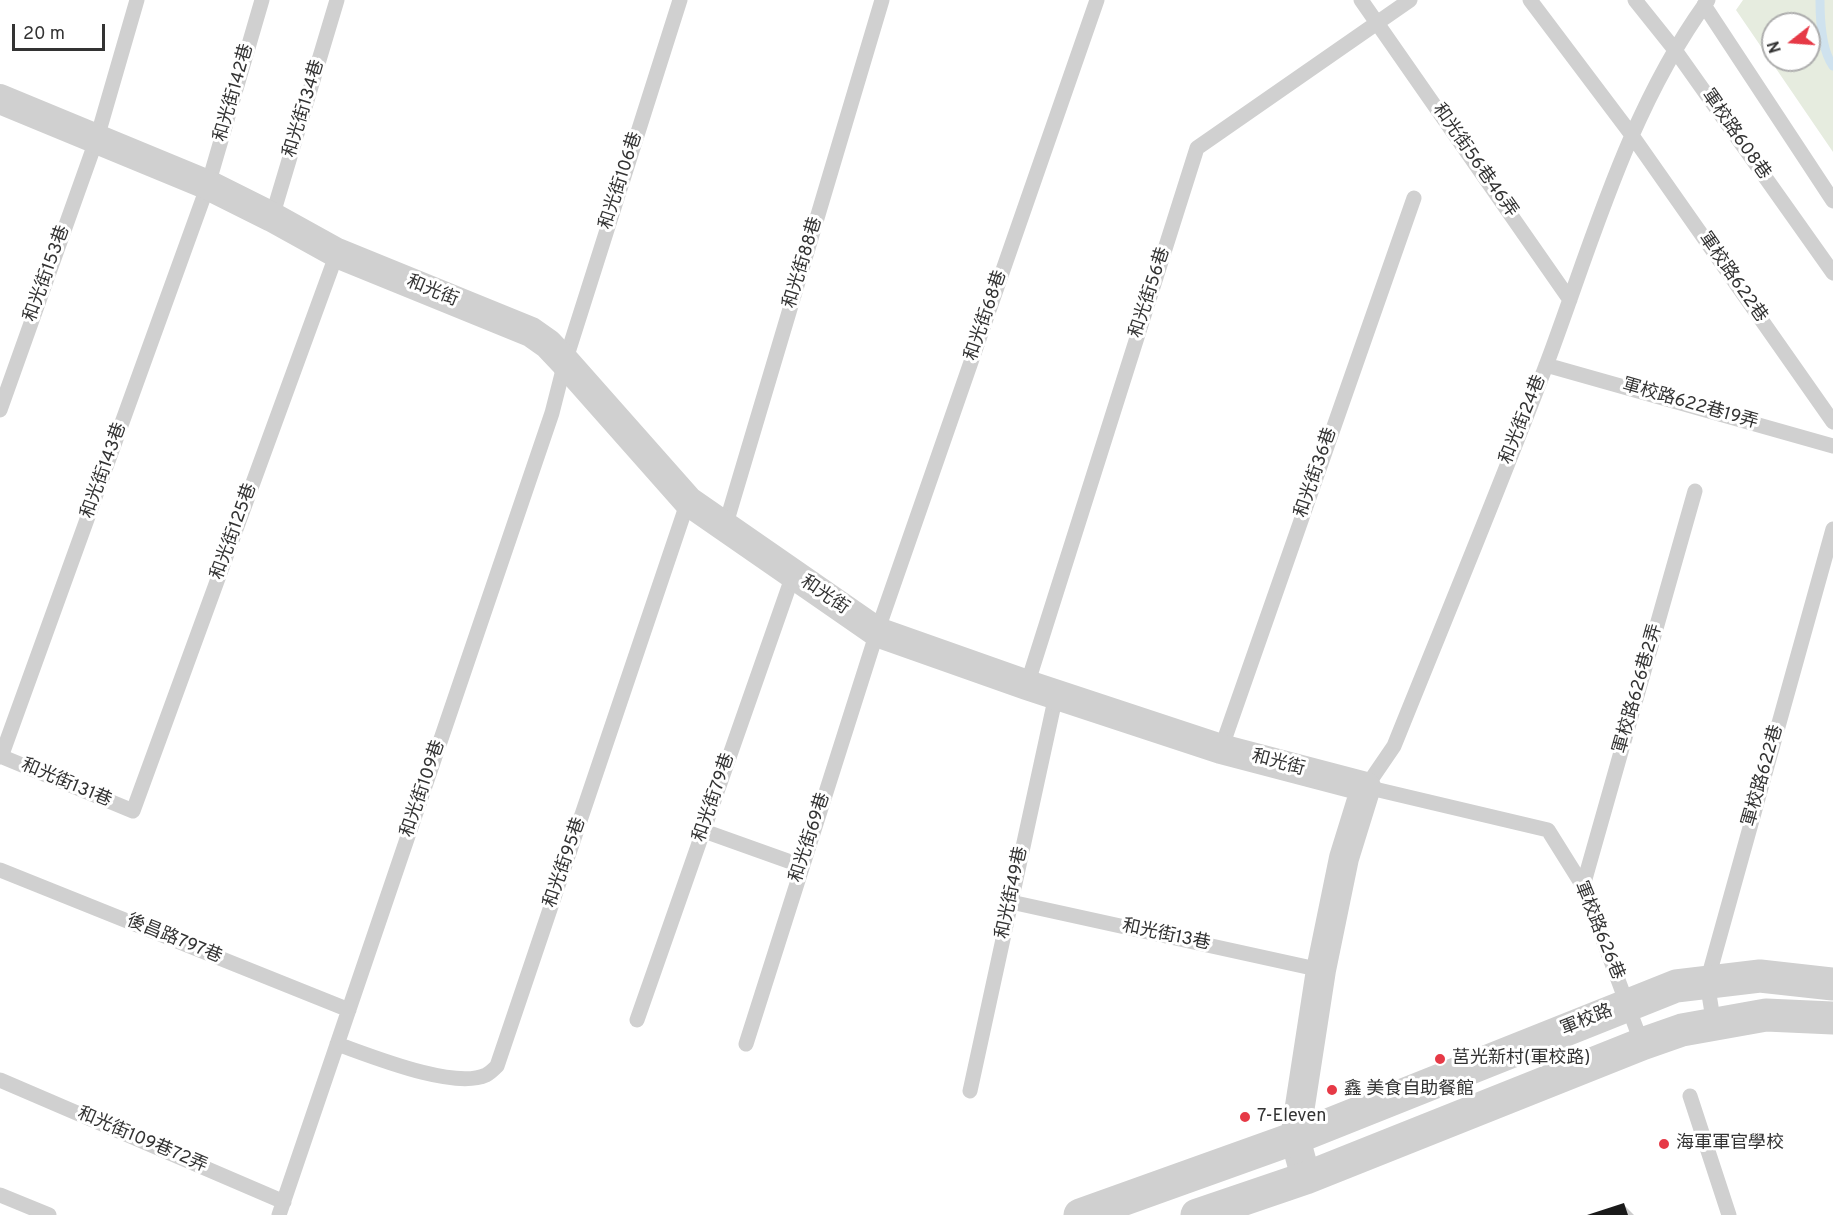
<!DOCTYPE html>
<html>
<head>
<meta charset="utf-8">
<style>
	body { margin:0 }
	#map { position:relative; width:1833px; height:1215px; overflow:hidden; background:#fff; font-family:Overpass,sans-serif }
	canvas { display:block }
	.north { position:absolute; left:1761px; top:12px; width:60px; height:60px; box-sizing:border-box; background:#fff; border:2px solid #adadad; border-radius:50%; rotate:253deg; font-size:16px; font-weight:700; line-height:24px; text-align:center; color:#333 }
	.north::after { content:''; display:block; margin:auto; width:21px; height:27px; background:#e63946; clip-path:polygon(50% 0,100% 100%,50% 72%,0 100%) }
	.scale { position:absolute; left:12px; top:24px; width:93px; height:27px; box-sizing:border-box; border:3px solid #333; border-top:0; padding-left:8px; font-size:18px; line-height:21px; white-space:nowrap; color:#333; -webkit-text-stroke:4px #fff; paint-order:stroke }
</style>
</head>
<body>
<div id="map">
<canvas width="1833" height="1215"></canvas>
<div class="north">N</div>
<div class="scale">20 m</div>
</div>
<script>
const g = document.querySelector('canvas').getContext('2d');
g.lineJoin = 'round';
function fillPath(path, color) { g.fillStyle = color; g.fill(path, 'evenodd'); }
function trace(path, color, width, dash) { g.strokeStyle = color; g.lineWidth = width; g.lineCap = dash ? 'butt' : 'round'; g.setLineDash(dash || []); g.stroke(path); }
function label(font, color, halo, rows, align = 'center') {
  g.font = font + ' Overpass,"Noto Sans TC",sans-serif'; g.lineWidth = 6; g.setLineDash([]); g.textBaseline = 'middle'; g.strokeStyle = halo; g.fillStyle = color; for (const [text, x, y, turn = 0] of rows) {
    g.save(); g.translate(x, y); g.rotate((+turn || 0) * Math.PI / 180); g.textAlign = isNaN(turn) ? turn : align; if (halo) g.strokeText(text, 0, 0); g.fillText(text, 0, 0); g.restore();
  }
}
const green = new Path2D(`
	M 1743,0 L 1833,0 L 1833,152 L 1736,10 ZM 1773,24 L 1809,24 L 1809,60 L 1773,60 Z`);
const shadow = new Path2D(`
	M 1623,1204 L 1634,1215 L 1591,1215 Z`);
const stream = new Path2D(`
	M 1820,0 C 1820,19 1822,51 1833,66`);
const building = new Path2D(`
	M 1624,1203 L 1628,1215 L 1587,1215 Z`);
const service = new Path2D(`
	M 1361,0 L 1570,300
	M 1530,0 L 1631,134 L 1833,422
	M 1635,0 L 1675,50 L 1833,273
	M 1704,5 L 1833,201
	M 272,217 L 337,0
	M 1546,365 L 1833,446
	M 0,410 L 97,138 L 137,0
	M 725,527 L 882,0
	M 1027,685 L 1197,148 L 1410,0
	M 1221,749 L 1414,198
	M 0,756 L 133,811 L 337,253
	M 1,757 L 208,185 L 262,0
	M 704,831 L 802,866
	M 0,870 L 349,1010
	M 1583,886 L 1695,491
	M 1011,902 L 1321,970
	M 637,1020 L 793,575
	M 1714,1025 L 1707,982 L 1833,529
	M 337,1044 C 371,1056 454,1090 486,1075 C 490,1073 494,1069 497,1066 L 688,501
	M 746,1044 L 877,632 L 1097,0
	M 1642,1044 L 1583,886 L 1548,830 L 1366,787 L 1394,746 C 1445,619 1498,492 1547,363 C 1593,240 1629,108 1708,0
	M 0,1080 L 284,1202
	M 970,1091 L 1056,695
	M 1690,1096 L 1729,1215
	M 0,1195 L 49,1215
	M 279,1215 L 552,413 L 565,362 L 680,0`);
const minor = new Path2D(`
	M 0,99 L 208,185 L 272,217 L 337,253 L 531,332 L 548,344 L 565,362 L 688,501 L 877,632 L 1027,685 L 1221,749 L 1366,787 L 1344,858 L 1321,970 L 1295,1138 L 1306,1178`);
const tertiary = new Path2D(`
	M 1080,1215 L 1295,1138 L 1676,986 L 1760,976 L 1833,984
	M 1197,1215 L 1306,1178 L 1642,1044 L 1682,1030 L 1766,1015 L 1833,1018`);
const markers = [
	[1440,1059,6,"#e63946"],
	[1332,1090,6,"#e63946"],
	[1245,1117,6,"#e63946"],
	[1664,1144,6,"#e63946"]
];
const streetNames = [
	["和光街142巷",235,93,-74],
	["和光街134巷",305,109,-73],
	["軍校路608巷",1735,135,55],
	["和光街56巷46弄",1474,161,55],
	["和光街106巷",622,181,-72],
	["和光街88巷",804,263,-73],
	["和光街153巷",48,274,-70],
	["軍校路622巷",1732,278,55],
	["和光街",432,292,22],
	["和光街56巷",1151,293,-72],
	["和光街68巷",987,316,-71],
	["軍校路622巷19弄",1690,405,16],
	["和光街24巷",1524,420,-68],
	["和光街143巷",105,471,-70],
	["和光街36巷",1317,473,-71],
	["和光街125巷",235,532,-70],
	["和光街",824,596,34],
	["軍校路626巷2弄",1639,689,-74],
	["和光街",1278,764,15],
	["軍校路622巷",1764,776,-74],
	["和光街131巷",66,784,23],
	["和光街109巷",424,789,-71],
	["和光街79巷",715,798,-71],
	["和光街69巷",811,838,-72],
	["和光街95巷",566,863,-71],
	["和光街49巷",1013,893,-78],
	["軍校路626巷",1598,931,68],
	["和光街13巷",1166,936,12],
	["後昌路797巷",174,940,22],
	["軍校路",1587,1021,-22],
	["和光街109巷72弄",142,1141,23]
];
const poiNames = [
	["莒光新村(軍校路)",1452,1059],
	["鑫 美食自助餐館",1344,1090],
	["7-Eleven",1257,1117],
	["海軍軍官學校",1676,1144]
];
fillPath(green, '#e6ecdf');
fillPath(shadow, '#0003');
trace(stream, '#cfe2ee', 9);
fillPath(building, '#1a1a1a');
trace(service, '#d0d0d0', 15);
trace(minor, '#d0d0d0', 30);
trace(tertiary, '#d0d0d0', 33);
for (const [x, y, r, color] of markers) { const dot = new Path2D(); dot.arc(x, y, r, 0, 2 * Math.PI); g.fillStyle = color; g.fill(dot); trace(dot, '#fff', 2); }
label('18px', '#333', '#fff', streetNames);
label('18px', '#333', '#fff', poiNames, 'left');
</script>
</body>
</html>
